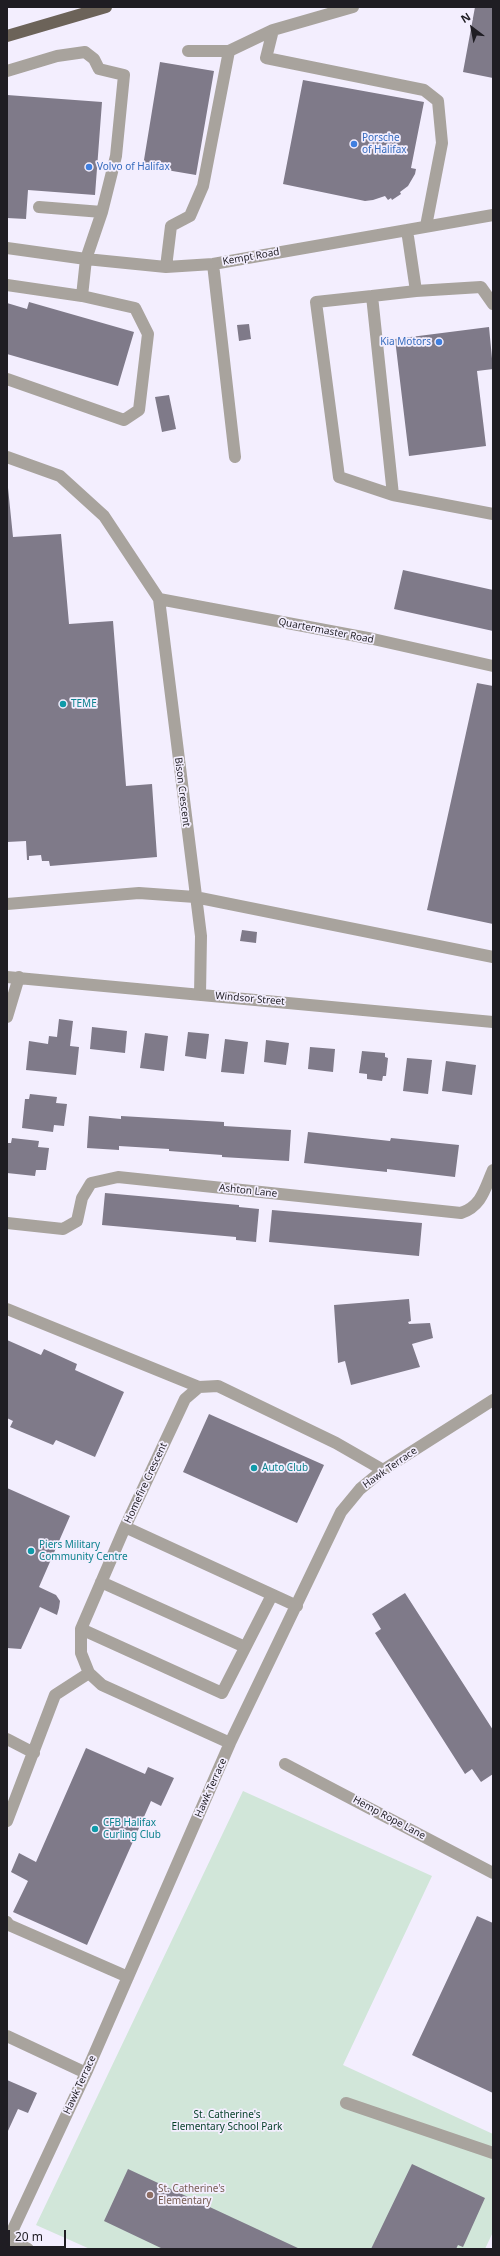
<!DOCTYPE html>
<html>
<head>
<meta charset="utf-8">
<style>
	body { margin:0 }
	#map { position:relative; width:500px; height:2256px; overflow:hidden; background:#f3eefe; font-family:"Noto Sans",sans-serif }
	canvas { display:block }
	.frame { position:absolute; inset:0; border:8px solid #1f1d23; pointer-events:none }
	.north { position:absolute; left:452px; top:8px; width:40px; height:40px; -webkit-text-stroke:3px #f3eefe; paint-order:stroke; rotate:328deg; font-size:11px; font-weight:700; line-height:16px; text-align:center; color:#1f1d23 }
	.north::after { content:''; display:block; margin:auto; width:14px; height:18px; background:#1f1d23; clip-path:polygon(50% 0,100% 100%,50% 72%,0 100%) }
	.scale { position:absolute; left:8px; top:2230px; width:58px; height:18px; box-sizing:border-box; border:2px solid #1f1d23; border-top:0; padding-left:5px; font-size:12px; line-height:14px; white-space:nowrap; color:#1f1d23; -webkit-text-stroke:3px #f3eefe; paint-order:stroke }
</style>
</head>
<body>
<div id="map">
<canvas width="500" height="2256"></canvas>
<div class="frame"></div>
<div class="north">N</div>
<div class="scale">20 m</div>
</div>
<script>
const g = document.querySelector('canvas').getContext('2d');
g.lineJoin = 'round';
function fillPath(path, color) { g.fillStyle = color; g.fill(path, 'evenodd'); }
function trace(path, color, width, dash) { g.strokeStyle = color; g.lineWidth = width; g.lineCap = dash ? 'butt' : 'round'; g.setLineDash(dash || []); g.stroke(path); }
function label(font, color, halo, rows, align = 'center') {
  g.font = font + ' "Noto Sans",sans-serif'; g.lineWidth = 3.5; g.setLineDash([]); g.textBaseline = 'middle'; g.strokeStyle = halo; g.fillStyle = color; for (const [text, x, y, turn = 0] of rows) {
    g.save(); g.translate(x, y); g.rotate((+turn || 0) * Math.PI / 180); g.textAlign = isNaN(turn) ? turn : align; if (halo) g.strokeText(text, 0, 0); g.fillText(text, 0, 0); g.restore();
  }
}
const green = new Path2D(`
	M 243,1791 L 432,1876 L 343,2065 L 493,2134 L 493,2232 L 485,2249 L 90,2249 L 36,2225 Z`);
const building = new Path2D(`
	M 475,7 L 493,7 L 493,78 L 463,72 Z
	M 160,62 L 214,71 L 196,175 L 143,166 Z
	M 303,80 L 424,102 L 411,168 L 416,169 L 415,174 L 408,186 L 400,192 L 401,194 L 392,200 L 391,198 L 388,200 L 385,196 L 373,200 L 365,201 L 283,184 Z
	M 7,95 L 102,102 L 95,195 L 28,190 L 26,219 L 7,218 Z
	M 29,302 L 134,332 L 118,386 L 7,354 L 7,303 L 27,309 Z
	M 249,324 L 251,339 L 239,341 L 237,325 Z
	M 489,327 L 493,369 L 477,371 L 486,446 L 409,456 L 395,339 Z
	M 169,395 L 176,429 L 162,432 L 155,397 Z
	M 7,478 L 13,537 L 61,534 L 69,624 L 113,621 L 126,786 L 152,784 L 157,857 L 50,866 L 49,861 L 42,861 L 41,855 L 29,856 L 29,860 L 27,860 L 26,841 L 7,842 Z
	M 403,570 L 493,590 L 493,631 L 394,609 Z
	M 477,683 L 493,686 L 493,924 L 427,910 Z
	M 242,930 L 257,932 L 256,943 L 240,941 Z
	M 59,1019 L 73,1021 L 70,1046 L 79,1047 L 76,1075 L 26,1070 L 29,1041 L 48,1044 L 49,1036 L 57,1037 Z
	M 92,1027 L 127,1031 L 125,1053 L 90,1049 Z
	M 188,1032 L 209,1034 L 206,1059 L 185,1056 Z
	M 145,1033 L 168,1036 L 164,1071 L 140,1068 Z
	M 225,1039 L 248,1042 L 244,1074 L 221,1072 Z
	M 266,1040 L 289,1043 L 286,1065 L 264,1062 Z
	M 310,1047 L 335,1049 L 333,1072 L 308,1069 Z
	M 362,1051 L 385,1053 L 385,1057 L 388,1058 L 386,1076 L 383,1076 L 382,1081 L 367,1079 L 367,1074 L 359,1073 Z
	M 407,1058 L 432,1060 L 428,1094 L 403,1091 Z
	M 446,1061 L 476,1065 L 472,1095 L 442,1091 Z
	M 30,1094 L 57,1097 L 56,1103 L 67,1104 L 64,1126 L 54,1125 L 53,1132 L 22,1128 L 25,1099 L 29,1099 Z
	M 89,1116 L 121,1119 L 121,1116 L 224,1122 L 224,1126 L 291,1130 L 289,1161 L 222,1157 L 222,1155 L 169,1151 L 169,1149 L 119,1146 L 119,1150 L 87,1148 Z
	M 308,1132 L 390,1141 L 391,1138 L 459,1145 L 455,1177 L 387,1169 L 387,1172 L 304,1163 Z
	M 12,1138 L 39,1141 L 38,1147 L 49,1148 L 46,1170 L 36,1170 L 35,1176 L 7,1173 L 7,1143 L 11,1143 Z
	M 105,1193 L 239,1205 L 239,1207 L 259,1209 L 256,1242 L 236,1240 L 236,1237 L 102,1225 Z
	M 272,1210 L 422,1223 L 419,1256 L 269,1242 Z
	M 409,1299 L 411,1321 L 408,1322 L 409,1324 L 430,1323 L 433,1338 L 412,1344 L 420,1367 L 351,1385 L 345,1361 L 338,1363 L 334,1305 Z
	M 7,1340 L 41,1355 L 44,1349 L 77,1364 L 75,1370 L 124,1392 L 95,1457 L 56,1440 L 53,1445 L 10,1427 L 13,1421 L 7,1418 Z
	M 209,1414 L 324,1465 L 297,1523 L 183,1472 Z
	M 7,1488 L 70,1516 L 39,1587 L 56,1595 L 60,1601 L 59,1608 L 57,1615 L 40,1607 L 21,1649 L 7,1648 Z
	M 405,1593 L 493,1730 L 493,1774 L 481,1782 L 472,1769 L 465,1774 L 375,1633 L 381,1629 L 372,1614 Z
	M 86,1748 L 145,1774 L 148,1767 L 174,1778 L 161,1806 L 151,1801 L 87,1945 L 13,1912 L 28,1881 L 11,1872 L 19,1853 L 36,1862 Z
	M 477,1916 L 493,1923 L 493,2093 L 412,2055 Z
	M 7,2080 L 37,2093 L 28,2113 L 18,2109 L 7,2133 Z
	M 412,2164 L 485,2198 L 463,2247 L 458,2245 L 456,2249 L 371,2249 Z
	M 128,2169 L 300,2249 L 163,2249 L 104,2221 Z`);
const minor = new Path2D(`
	M 273,30 L 266,58 L 424,90 L 438,101 L 442,143 L 426,226
	M 188,51 L 229,51
	M 7,71 L 57,56 L 85,52 L 94,59 L 99,69 L 124,75 L 116,156 L 102,212 L 86,259 L 82,296
	M 39,207 L 102,212
	M 7,248 L 86,259 L 166,267 L 213,264 L 493,215
	M 213,264 L 235,457
	M 166,267 L 171,226 L 190,216 L 203,186 L 229,51 L 273,30 L 353,7
	M 7,285 L 82,296 L 135,308 L 148,334 L 139,410 L 124,420 L 7,379
	M 416,291 L 481,287 L 493,304
	M 372,296 L 316,302 L 339,477 L 393,495 L 493,514
	M 7,457 L 60,476 L 104,516 L 159,599 L 201,936 L 200,995
	M 393,495 L 372,296 L 416,291 L 407,230
	M 159,599 L 373,639 L 493,666
	M 7,904 L 139,893 L 195,897 L 493,957
	M 7,977 L 493,1022
	M 7,1017 L 19,977
	M 7,1223 L 63,1229 L 77,1221 L 82,1198 L 91,1183 L 118,1177 L 461,1213 C 482,1206 485,1188 493,1170
	M 7,1309 L 199,1387
	M 125,1527 L 297,1606
	M 101,1582 L 245,1647
	M 81,1629 L 222,1693 L 272,1595
	M 7,1739 L 34,1753
	M 230,1743 L 102,1685 L 89,1673 L 81,1653 L 81,1629 L 125,1527 L 185,1399 L 199,1387 L 218,1386 L 336,1443 L 383,1470
	M 285,1764 L 493,1873
	M 7,1821 L 55,1695 L 89,1673
	M 7,1922 L 9,1925 L 128,1977
	M 7,2036 L 86,2073
	M 346,2103 L 493,2153
	M 7,2239 L 28,2249
	M 8,2240 L 86,2073 L 230,1743 L 341,1512 L 360,1489 L 383,1470 L 493,1400`);
const major = new Path2D(`
	M 7,36 L 106,7`);
const markers = [
	[354,144,4,"#3f7fe0"],
	[89,167,4,"#3f7fe0"],
	[439,342,4,"#3f7fe0"],
	[63,704,4,"#0f9aa8"],
	[254,1468,4,"#0f9aa8"],
	[31,1551,4,"#0f9aa8"],
	[95,1829,4,"#0f9aa8"],
	[150,2195,4,"#8d6e63"]
];
const shopNames = [
	["Porsche",362,138],
	["of Halifax",362,150],
	["Volvo of Halifax",97,167],
	["Kia Motors",431,342,"right"]
];
const streetNames = [
	["Kempt Road",251,257,-10],
	["Quartermaster Road",326,631,11],
	["Bison Crescent",182,792,83],
	["Windsor Street",250,999,5],
	["Ashton Lane",248,1191,6],
	["Hawk Terrace",390,1468,-35],
	["Homefire Crescent",146,1483,-65],
	["Hawk Terrace",211,1788,-66],
	["Hemp Rope Lane",389,1818,28],
	["Hawk Terrace",80,2085,-65]
];
const cultureNames = [
	["TEME",71,704],
	["Auto Club",262,1468],
	["Piers Military",39,1545],
	["Community Centre",39,1557],
	["CFB Halifax",103,1823],
	["Curling Club",103,1835]
];
const parkNames = [
	["St. Catherine's",227,2115],
	["Elementary School Park",227,2127]
];
const educationNames = [
	["St. Catherine's",158,2189],
	["Elementary",158,2201]
];
fillPath(green, '#d1e6d9');
fillPath(building, '#7f7a89');
trace(minor, '#a8a39d', 12);
trace(major, '#6c6359', 12);
for (const [x, y, r, color] of markers) { const dot = new Path2D(); dot.arc(x, y, r, 0, 2 * Math.PI); g.fillStyle = color; g.fill(dot); trace(dot, '#f3eefe', 1.5); }
label('10px', '#366cbe', '#f3eefe', shopNames, 'left');
label('10px', '#1f1d23', '#f3eefe', streetNames);
label('10px', '#0d838f', '#f3eefe', cultureNames, 'left');
label('10px', '#023e26', '#f3eefe', parkNames);
label('10px', '#785e54', '#f3eefe', educationNames, 'left');
</script>
</body>
</html>
